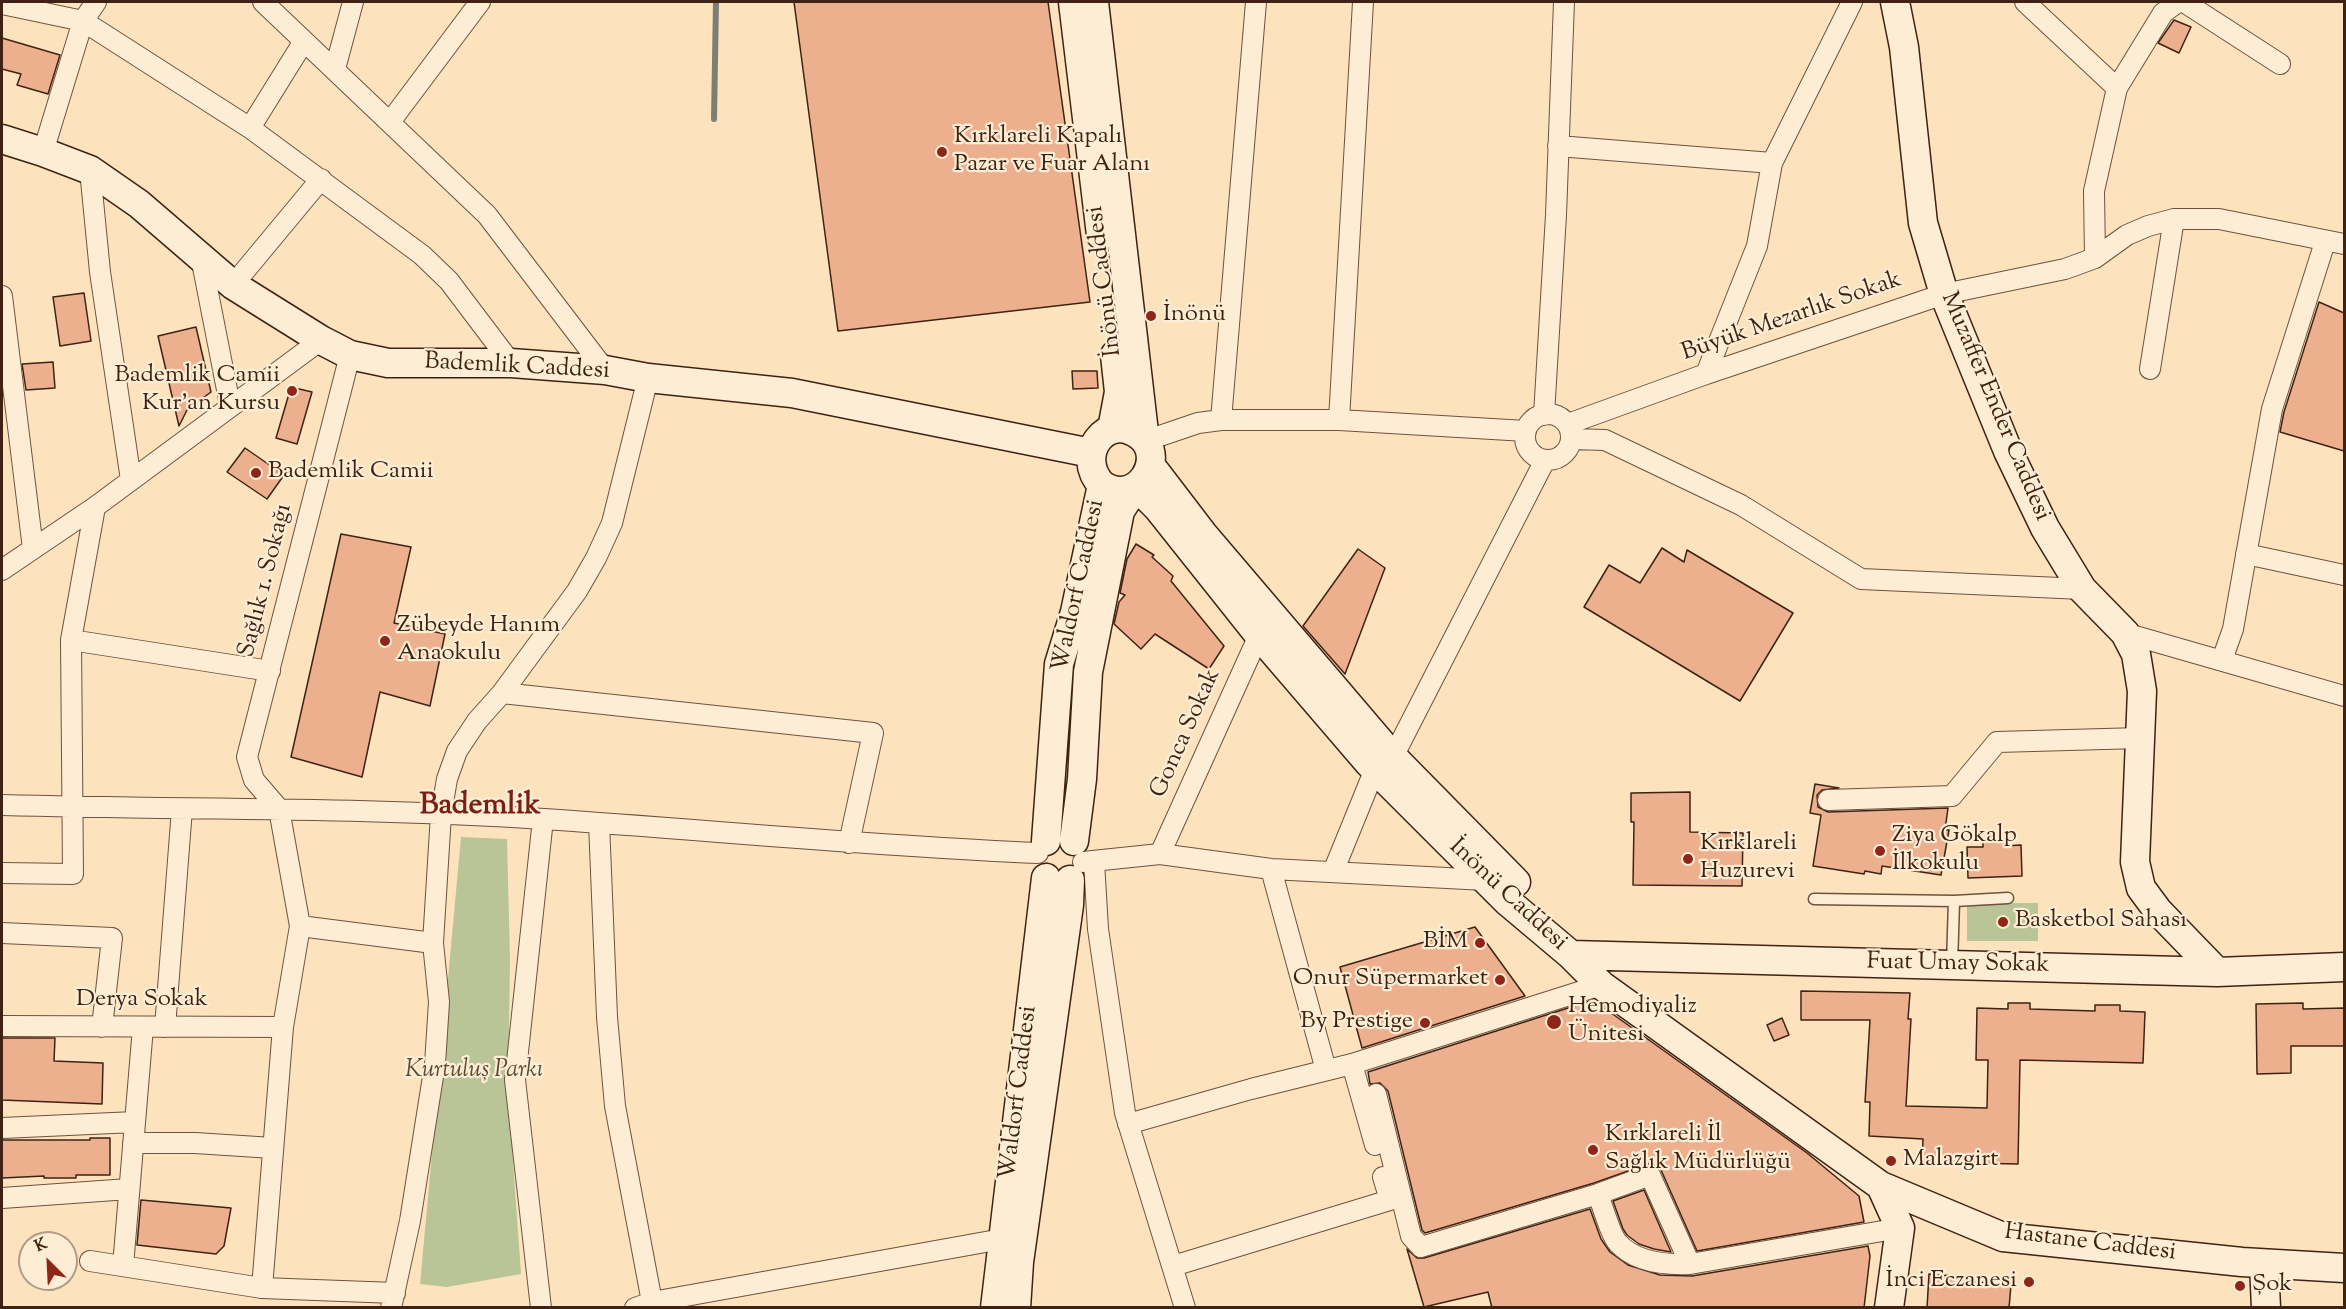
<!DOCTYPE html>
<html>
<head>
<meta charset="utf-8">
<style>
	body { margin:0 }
	#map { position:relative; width:2346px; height:1309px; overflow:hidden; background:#fce3be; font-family:"Sorts Mill Goudy",serif }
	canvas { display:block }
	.frame { position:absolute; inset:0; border:3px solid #3f2213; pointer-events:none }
	.north { position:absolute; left:18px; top:1231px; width:60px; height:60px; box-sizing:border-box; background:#fdedd5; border:2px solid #b19c87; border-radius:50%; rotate:336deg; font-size:16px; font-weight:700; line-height:24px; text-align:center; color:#3f2213 }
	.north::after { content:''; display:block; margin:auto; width:21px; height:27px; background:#8f2418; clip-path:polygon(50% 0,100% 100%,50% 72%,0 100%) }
</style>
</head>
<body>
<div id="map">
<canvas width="2346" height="1309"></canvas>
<div class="frame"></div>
<div class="north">K</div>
</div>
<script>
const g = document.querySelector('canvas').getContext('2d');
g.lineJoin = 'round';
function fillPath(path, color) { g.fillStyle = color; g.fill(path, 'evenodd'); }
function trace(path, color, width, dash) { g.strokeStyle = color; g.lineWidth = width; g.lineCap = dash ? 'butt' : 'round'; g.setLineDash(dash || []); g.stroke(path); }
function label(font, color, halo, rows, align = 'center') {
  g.font = font + ' "Sorts Mill Goudy",serif'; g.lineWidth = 4.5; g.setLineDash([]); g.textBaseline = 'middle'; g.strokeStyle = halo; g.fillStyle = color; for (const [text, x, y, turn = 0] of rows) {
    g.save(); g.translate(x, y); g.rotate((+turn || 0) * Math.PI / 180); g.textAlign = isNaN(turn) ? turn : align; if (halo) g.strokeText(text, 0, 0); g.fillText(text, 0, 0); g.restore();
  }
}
const green = new Path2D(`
	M 461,837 L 507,839 L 510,960 L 508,1091 L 521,1274 L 447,1287 L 420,1284 Z
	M 1967,903 L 2038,903 L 2038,941 L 1967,941 Z`);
const stream = new Path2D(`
	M 714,119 L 716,2`);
const building = new Path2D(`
	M 794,2 L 1048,2 L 1090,302 L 838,331 Z
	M 2174,20 L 2191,27 L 2179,53 L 2158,43 Z
	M 2,38 L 60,55 L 48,94 L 17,85 L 21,74 L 2,69 Z
	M 84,293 L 91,341 L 60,346 L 53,297 Z
	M 2319,302 L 2344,313 L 2344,451 L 2280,432 L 2284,412 Z
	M 196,327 L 211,392 L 187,410 L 179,426 L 158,336 Z
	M 53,362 L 55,388 L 26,390 L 22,364 Z
	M 1072,371 L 1097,371 L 1098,388 L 1073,389 Z
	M 291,387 L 312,392 L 297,444 L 276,438 Z
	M 245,448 L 284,475 L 267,499 L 227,472 Z
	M 341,534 L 411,547 L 394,623 L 445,634 L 430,706 L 380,692 L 362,777 L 291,757 Z
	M 1136,544 L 1154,555 L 1152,557 L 1173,576 L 1171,581 L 1224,646 L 1209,669 L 1155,634 L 1141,649 L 1114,624 L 1119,602 L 1125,595 L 1120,593 L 1127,559 Z
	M 1662,548 L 1684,562 L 1687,550 L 1793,613 L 1740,701 L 1584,607 L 1609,565 L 1640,583 Z
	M 1358,549 L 1385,568 L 1345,674 L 1303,626 Z
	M 1815,784 L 1839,788 L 1822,790 L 1817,795 L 1818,807 L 1828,812 L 1948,808 L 1945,830 L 1949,830 L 1941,875 L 1882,866 L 1881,874 L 1865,871 L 1864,874 L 1813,866 L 1821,815 L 1810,813 Z
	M 1690,792 L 1690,832 L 1743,833 L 1742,886 L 1633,885 L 1634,822 L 1631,822 L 1631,793 Z
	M 2004,840 L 2004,846 L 2021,845 L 2022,876 L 1968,878 L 1967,847 L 1983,847 L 1983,841 Z
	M 1475,927 L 1525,996 L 1362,1048 L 1340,967 Z
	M 1801,991 L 1910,993 L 1908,1019 L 1911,1019 L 1906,1106 L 1987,1108 L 1988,1060 L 1976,1060 L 1977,1008 L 2008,1009 L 2008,1003 L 2030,1003 L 2030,1009 L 2095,1011 L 2095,1005 L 2120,1005 L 2120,1011 L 2145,1012 L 2143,1063 L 2020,1060 L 2018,1164 L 1922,1162 L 1923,1139 L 1869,1136 L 1870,1102 L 1865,1102 L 1870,1020 L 1801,1020 Z
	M 1593,1000 L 1807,1153 L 1859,1196 L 1864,1222 L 1697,1251 L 1661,1170 L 1651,1163 L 1594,1183 L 1425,1233 L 1422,1230 L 1388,1091 L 1380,1083 L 1370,1084 L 1368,1072 Z
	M 2303,1003 L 2303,1009 L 2344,1008 L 2344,1046 L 2291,1046 L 2291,1073 L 2257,1074 L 2256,1004 Z
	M 1782,1018 L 1789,1035 L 1774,1041 L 1767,1025 Z
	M 2,1038 L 55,1038 L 54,1061 L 103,1063 L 102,1104 L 2,1100 Z
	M 90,1138 L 110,1138 L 110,1175 L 76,1175 L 76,1178 L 44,1178 L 44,1176 L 2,1178 L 2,1140 L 90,1140 Z
	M 1644,1190 L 1671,1252 L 1654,1249 L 1639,1244 L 1627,1235 L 1623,1229 L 1613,1201 Z
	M 141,1200 L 231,1208 L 224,1246 L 216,1254 L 137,1245 Z
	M 1590,1209 L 1601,1239 L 1610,1252 L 1628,1265 L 1660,1275 L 1692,1276 L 1868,1246 L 1870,1256 L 1864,1308 L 1492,1308 L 1488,1292 L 1424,1307 L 1407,1249 L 1417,1258 L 1424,1258 Z
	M 1929,1274 L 1968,1277 L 1968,1281 L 2011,1285 L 2009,1308 L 1927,1308 Z`);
const lane = new Path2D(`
	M 1814,899 L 1954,901 L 2008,898
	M 1952,965 L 1954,901`);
const street = new Path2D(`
	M 263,2 L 487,215 L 605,370
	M 2025,2 L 2117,88
	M 2184,2 L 2280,64
	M 2,4 L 83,21 L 250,128 L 422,255 L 449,281 L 511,363
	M 335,69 L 353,2
	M 390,122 L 480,2
	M 250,128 L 304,41
	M 1558,146 L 1772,163
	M 43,152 L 83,21 L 96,2
	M 90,170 L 100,272 L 131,480
	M 201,257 L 230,405
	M 2095,258 L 2094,191 L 2117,88 L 2163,13 L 2178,2
	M 233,285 L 321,179
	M 2,296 L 33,549
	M 2150,369 L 2174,219
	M 1706,374 L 1757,246 L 1772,163 L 1852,2
	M1525 437a23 23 0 1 1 46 0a23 23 0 1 1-46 0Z
	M 1544,415 L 1556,215 L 1564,2
	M 1221,420 L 1256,2
	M 1339,420 L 1363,2
	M 1568,424 L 1706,374 L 1944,294 L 2065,269 L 2095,258 L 2127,235 L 2148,226 L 2174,219 L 2219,219 L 2344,244
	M 1571,439 L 1605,440 L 1741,505 L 1861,579 L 2082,589
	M 1145,441 L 1198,423 L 1221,420 L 1339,420 L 1526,431
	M 2246,554 L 2344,575
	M 2,570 L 95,507 L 321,340
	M 2125,633 L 2344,696
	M 71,640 L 270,671
	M 2222,660 L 2233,629 L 2272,409 L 2325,242
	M 502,693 L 873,733 L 849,843
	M 1393,757 L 1545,460
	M 1828,800 L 1952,796 L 1997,742 L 2140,738
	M 2,805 C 182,810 363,807 544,819 C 708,830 873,846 1038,853
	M 279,809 L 254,780 L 247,757 L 350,355
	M 599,823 L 607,1017 L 615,1106 L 652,1302
	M 1160,854 L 1259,635
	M 1083,862 L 1160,854 L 1271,869 L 1486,880
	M 1094,862 L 1098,929 L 1125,1113 L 1185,1308
	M 1271,869 L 1326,1070
	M 1333,872 L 1375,769
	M 2,873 L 73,874 L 71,640 L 95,507
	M 300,926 L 433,943
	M 2,933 L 112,938 L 102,1027
	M 2,1026 L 283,1027
	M 165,1027 L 182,809
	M 1352,1064 L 1375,1145
	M 1376,1094 L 1411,1236 L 1421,1247 L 1598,1194 L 1650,1175 L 1690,1264 L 1900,1228
	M 1128,1124 L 1251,1089 L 1352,1064 L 1601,985
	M 2,1128 L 135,1122
	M 133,1143 L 195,1143 L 273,1148
	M 1598,1194 C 1602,1205 1611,1236 1618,1243 C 1635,1262 1666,1265 1690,1264
	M 2,1198 L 129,1189
	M 90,1261 L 262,1288 L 395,1293
	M 123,1266 L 143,1027
	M 1173,1266 L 1390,1200 L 1383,1177
	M 262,1288 L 283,1027 L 300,926 L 279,809
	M 391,1308 L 410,1221 L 435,1064 L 439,1002 L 433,943 L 441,814 L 447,779 L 457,751 L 477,721 L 502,693 L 577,591 L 596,558 L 612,523 L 648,378
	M 541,1308 L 515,1080 L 543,819
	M 635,1308 L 652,1302 L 1002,1239`);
const secondary = new Path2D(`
	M 1073,2 L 1101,235
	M 1094,2 L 1145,441
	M 1895,2 L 1904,47 L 1923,223 L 1944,294 L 2008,451 L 2045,528 L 2082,589 L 2125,633 L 2136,654 L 2142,691 L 2135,862 L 2141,888 L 2158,911 L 2217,972
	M 2,139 L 43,152 L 90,170 L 139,204 L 233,285 L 321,340 L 350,355 L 388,363 L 511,363 L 605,370 L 648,378 L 792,393 L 1091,453
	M 1112,429 L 1119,392 L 1115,355
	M 1151,466 L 1203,534 L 1393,757 L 1516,882
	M 1136,486 L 1158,508 L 1259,635 L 1368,762 L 1508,902 L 1571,955 L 1601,985 L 1881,1186 L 2003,1237 L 2242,1262 L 2344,1268
	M 1046,841 L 1059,664 L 1075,612 L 1102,485 C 1074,456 1106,410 1140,436 C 1168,458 1137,508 1102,485
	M 1074,841 L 1082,779 L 1088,672 L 1120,511 L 1136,486
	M 1571,955 L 2217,972 L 2344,967
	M 1881,1186 L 1900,1228 L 1889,1308
	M 2264,1264 L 2266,1308
	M 995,1308 L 1046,878
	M 1016,1308 L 1019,1262 L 1069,905 L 1070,880`);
const markers = [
	[942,152,6,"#8f2418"],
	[1151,316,6,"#8f2418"],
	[292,391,6,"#8f2418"],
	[256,473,6,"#8f2418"],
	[385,641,6,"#8f2418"],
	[1880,851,6,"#8f2418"],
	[1688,859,6,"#8f2418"],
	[2003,922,6,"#8f2418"],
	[1480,943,6,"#8f2418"],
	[1500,980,6,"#8f2418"],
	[1554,1022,8,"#8f2418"],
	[1425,1023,6,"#8f2418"],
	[1593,1150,6,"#8f2418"],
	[1891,1161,6,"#8f2418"],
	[2029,1282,6,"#8f2418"],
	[2240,1286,6,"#8f2418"]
];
const poiNames = [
	["Kırklareli Kapalı",954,138],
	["Pazar ve Fuar Alanı",954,166],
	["İnönü",1163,316],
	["Bademlik Camii",280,377,"right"],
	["Kur'an Kursu",280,405,"right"],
	["Bademlik Camii",268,473],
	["Zübeyde Hanım",397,627],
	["Anaokulu",397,655],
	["Ziya Gökalp",1892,837],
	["İlkokulu",1892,865],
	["Kırklareli",1700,845],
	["Huzurevi",1700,873],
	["Basketbol Sahası",2015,922],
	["BİM",1468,943,"right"],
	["Onur Süpermarket",1488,980,"right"],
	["Hemodiyaliz",1568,1008],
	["Ünitesi",1568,1036],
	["By Prestige",1413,1023,"right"],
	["Kırklareli İl",1605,1136],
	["Sağlık Müdürlüğü",1605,1164],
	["Malazgirt",1903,1161],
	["İnci Eczanesi",2017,1282,"right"],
	["Şok",2252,1286]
];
const streetNames = [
	["İnönü Caddesi",1106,281,-97],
	["Büyük Mezarlık Sokak",1792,318,-19],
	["Bademlik Caddesi",517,368,3],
	["Muzaffer Ender Caddesi",1994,407,67],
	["Sağlık 1. Sokağı",267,581,-76],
	["Waldorf Caddesi",1080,586,-78],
	["Gonca Sokak",1187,734,-66],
	["İnönü Caddesi",1507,896,43],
	["Fuat Umay Sokak",1958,965,1],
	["Derya Sokak",142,1001],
	["Waldorf Caddesi",1020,1093,-83],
	["Hastane Caddesi",2090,1244,7]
];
const parkNames = [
	["Kurtuluş Parkı",474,1072]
];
const districtNames = [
	["Bademlik",480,808]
];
fillPath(green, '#b9c596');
trace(stream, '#7a7f77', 6);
fillPath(building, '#edb08f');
trace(building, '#3f2213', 1.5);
trace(lane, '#6e523e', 13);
trace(street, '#6e523e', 22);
trace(secondary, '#3f2213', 31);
trace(lane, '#fdedd5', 10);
trace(street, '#fdedd5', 20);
trace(secondary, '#fdedd5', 28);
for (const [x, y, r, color] of markers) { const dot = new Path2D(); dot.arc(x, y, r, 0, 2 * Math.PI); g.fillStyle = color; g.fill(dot); trace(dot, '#fdedd5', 2); }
label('24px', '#3f2213', '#fdedd5', poiNames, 'left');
label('24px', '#3f2213', '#fdedd5', streetNames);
label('italic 24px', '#5e4b34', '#fdedd5', parkNames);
label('bold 30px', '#7a1f14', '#fdedd5', districtNames);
</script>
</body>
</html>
